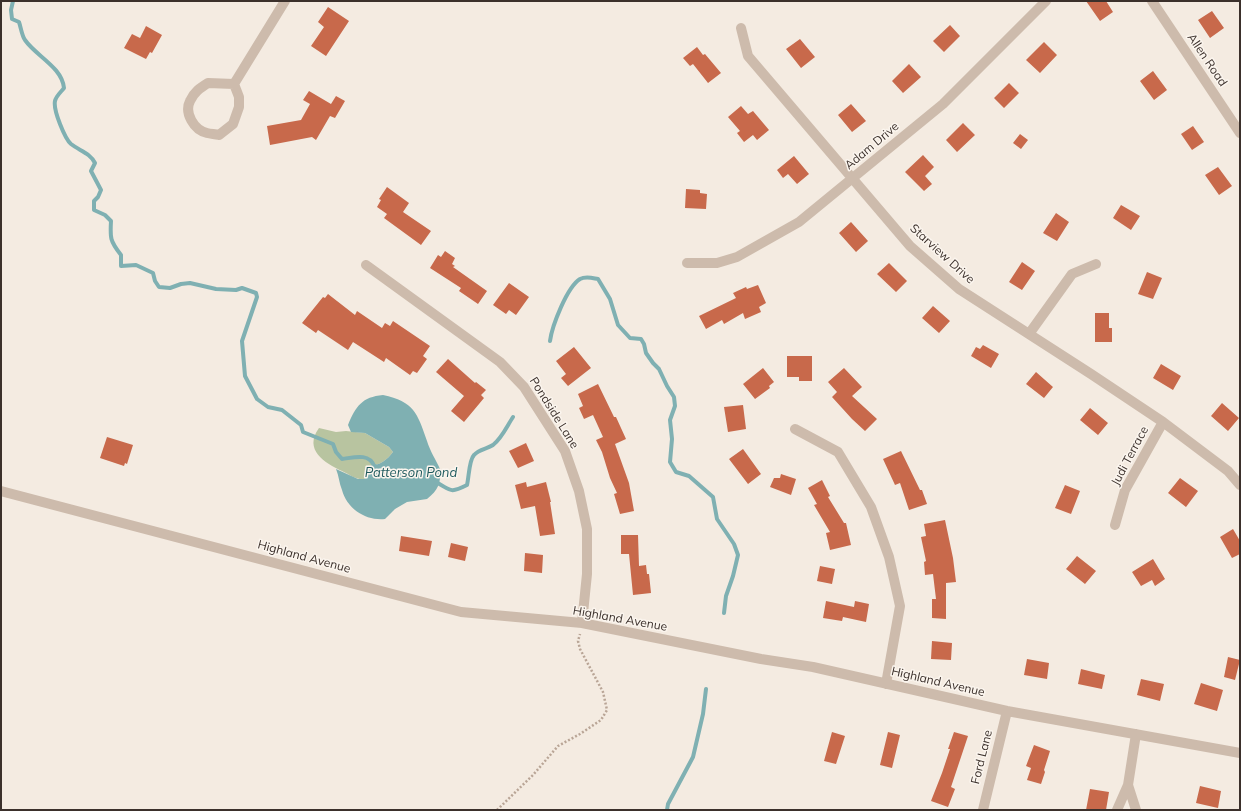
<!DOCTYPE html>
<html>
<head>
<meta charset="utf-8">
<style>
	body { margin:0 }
	#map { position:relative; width:1241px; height:811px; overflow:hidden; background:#f4ebe1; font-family:Mulish,sans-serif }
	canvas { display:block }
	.frame { position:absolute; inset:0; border:2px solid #3b302b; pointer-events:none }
</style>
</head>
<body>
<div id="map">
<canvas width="1241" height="811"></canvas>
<div class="frame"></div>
</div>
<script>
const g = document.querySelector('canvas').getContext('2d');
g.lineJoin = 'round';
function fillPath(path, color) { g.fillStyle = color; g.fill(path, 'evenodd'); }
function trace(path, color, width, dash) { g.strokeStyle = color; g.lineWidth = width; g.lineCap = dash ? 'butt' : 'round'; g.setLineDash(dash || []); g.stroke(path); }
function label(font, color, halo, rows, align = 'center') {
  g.font = font + ' Mulish,sans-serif'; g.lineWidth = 3; g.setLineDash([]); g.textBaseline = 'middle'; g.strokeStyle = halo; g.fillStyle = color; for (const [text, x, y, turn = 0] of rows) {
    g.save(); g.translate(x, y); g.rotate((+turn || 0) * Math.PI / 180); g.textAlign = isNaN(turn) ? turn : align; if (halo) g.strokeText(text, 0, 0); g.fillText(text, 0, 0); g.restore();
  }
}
const green = new Path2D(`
	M 319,428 L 336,432 L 346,431 L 365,433 L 389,447 L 393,452 C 388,459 379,466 369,466 L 365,479 C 355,480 351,475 342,471 C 325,463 303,450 319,428 Z`);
const water = new Path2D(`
	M 383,395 C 414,402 417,412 427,441 C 430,451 436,460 440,469 C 441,484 438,490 427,499 L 407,502 L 395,509 L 385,519 C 366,521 347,509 342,490 C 339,483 339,476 336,469 L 358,479 L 365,479 L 366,472 L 369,466 C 379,466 388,459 393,452 L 389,447 L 365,433 L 351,432 L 348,425 C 356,406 362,397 383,395 Z`);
const stream = new Path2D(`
	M 13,1 L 11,10 L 12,19 L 19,22 C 21,28 22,36 25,40 C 36,56 62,67 64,88 C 61,92 56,96 55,101 C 53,110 65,139 71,144 C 80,151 90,153 95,163 L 91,171 L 101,190 L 98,197 L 94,201 L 94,210 L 105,215 L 111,221 C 110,238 110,241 121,255 L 121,266 L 136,265 L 153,273 L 155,281 L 159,287 L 170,288 L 181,284 L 190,283 L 216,289 L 236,290 L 242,288 L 256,293 L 257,297 L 242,341 L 245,376 L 257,399 L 268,407 L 282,410 L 301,425 L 303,432 L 333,444 L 336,452 L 342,459 C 352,458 369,452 374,466 L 378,467
	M 550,341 C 552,326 567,287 580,279 C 586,276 592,278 598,279 L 610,299 L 618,325 L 630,338 L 641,339 L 644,344 L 646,353 L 653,363 L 659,369 L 667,386 L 674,397 L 675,406 L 670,420 L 672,439 L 670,462 L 676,472 L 689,476 L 713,497 L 717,519 L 734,544 L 738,555 L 733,576 L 726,596 L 724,613
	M 436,482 C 451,490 449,494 467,485 C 469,477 469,460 474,455 C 479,449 487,449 493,445 C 502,438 507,426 513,417
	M 667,810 L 668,804 L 693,757 L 703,714 L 706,689`);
const building = new Path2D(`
	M 1086,1 L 1106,1 L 1113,12 L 1100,21 Z
	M 328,7 L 349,21 L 326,56 L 311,46 L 324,27 L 318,22 Z
	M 1212,11 L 1224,28 L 1210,38 L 1198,20 Z
	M 950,25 L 960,36 L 944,52 L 933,41 Z
	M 146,26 L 162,35 L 152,53 L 150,52 L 146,59 L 124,48 L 132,34 L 140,38 Z
	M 800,39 L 815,57 L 801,68 L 786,49 Z
	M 1044,42 L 1057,55 L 1040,73 L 1026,60 Z
	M 697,47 L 703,55 L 705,54 L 721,73 L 708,83 L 693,64 L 690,66 L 683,58 Z
	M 909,64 L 921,77 L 903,93 L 892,81 Z
	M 1153,71 L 1167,90 L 1154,100 L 1140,81 Z
	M 1009,83 L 1019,93 L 1004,108 L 994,98 Z
	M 309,91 L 331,104 L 336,96 L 345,101 L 335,118 L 330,116 L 316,140 L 312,137 L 270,145 L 267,126 L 301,120 L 310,104 L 303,100 Z
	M 851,104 L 866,121 L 852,132 L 838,115 Z
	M 741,106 L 748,114 L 753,111 L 769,130 L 757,140 L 753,135 L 744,142 L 737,133 L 740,131 L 728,117 Z
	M 963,123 L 975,135 L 957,152 L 946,140 Z
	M 1193,126 L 1204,142 L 1192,150 L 1181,134 Z
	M 1020,134 L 1028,140 L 1021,149 L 1013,143 Z
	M 923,155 L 934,167 L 925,176 L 932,184 L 924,191 L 905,172 Z
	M 794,156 L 809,174 L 797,184 L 788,174 L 783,178 L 777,170 Z
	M 1218,167 L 1232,186 L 1219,195 L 1205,175 Z
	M 387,187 L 409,203 L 403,212 L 431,231 L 421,245 L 384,218 L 387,214 L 377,207 L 381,200 L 379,199 Z
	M 686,189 L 700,190 L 700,193 L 707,194 L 706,209 L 685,208 Z
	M 1121,205 L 1140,216 L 1131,230 L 1113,218 Z
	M 1056,213 L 1069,222 L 1057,241 L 1043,233 Z
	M 851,222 L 868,241 L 856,252 L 839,233 Z
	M 445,251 L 455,258 L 452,264 L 455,266 L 453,267 L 487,291 L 478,304 L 459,291 L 461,288 L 430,268 L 438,255 L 441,257 Z
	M 1022,262 L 1035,271 L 1022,290 L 1009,282 Z
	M 889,263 L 907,281 L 896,292 L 877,274 Z
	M 1147,272 L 1162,278 L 1153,299 L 1138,294 Z
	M 509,283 L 529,297 L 516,315 L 509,310 L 506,314 L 493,305 Z
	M 758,285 L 766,303 L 759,307 L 761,312 L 745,319 L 743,313 L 724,324 L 722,320 L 706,329 L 699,316 L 736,298 L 733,293 L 746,287 L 747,289 Z
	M 328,294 L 355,315 L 357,311 L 382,328 L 385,323 L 390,326 L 393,321 L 430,346 L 423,356 L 427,359 L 417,373 L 413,371 L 410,375 L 386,358 L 384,362 L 353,342 L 348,350 L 318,330 L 316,333 L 302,323 L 323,297 L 325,298 Z
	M 933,306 L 950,321 L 939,333 L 922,318 Z
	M 1095,313 L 1109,313 L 1109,328 L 1112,328 L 1112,342 L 1095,342 Z
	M 983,345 L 999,354 L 991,368 L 971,356 L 976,347 L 980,349 Z
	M 574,347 L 591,368 L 568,386 L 561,378 L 566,374 L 556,361 Z
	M 787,356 L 812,356 L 812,381 L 799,381 L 799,377 L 787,377 Z
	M 448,359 L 475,383 L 476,382 L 486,390 L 481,395 L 484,398 L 464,422 L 451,411 L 464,396 L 436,372 Z
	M 1161,364 L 1181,376 L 1173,390 L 1153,378 Z
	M 763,368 L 774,382 L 769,386 L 770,388 L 755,399 L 743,384 Z
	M 844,368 L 862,387 L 852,396 L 877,419 L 865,431 L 852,419 L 832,397 L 837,392 L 828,382 Z
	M 1036,372 L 1053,387 L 1044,398 L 1026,384 Z
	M 598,384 L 614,417 L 616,417 L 626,439 L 615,444 L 629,483 L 634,511 L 620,514 L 614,494 L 617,493 L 610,478 L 602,452 L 596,440 L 603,437 L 593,415 L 584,419 L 579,408 L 583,406 L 578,394 Z
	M 1222,403 L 1239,418 L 1228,431 L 1211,416 Z
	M 743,405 L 746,429 L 728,432 L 724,407 Z
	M 1090,408 L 1108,423 L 1098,435 L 1080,420 Z
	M 107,437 L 133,445 L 127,464 L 125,463 L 124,466 L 100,458 Z
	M 526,443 L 534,461 L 518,468 L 509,451 Z
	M 743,449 L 761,474 L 748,484 L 729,459 Z
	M 901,451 L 920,490 L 922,490 L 927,504 L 909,510 L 900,483 L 895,485 L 883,459 Z
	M 781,474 L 796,479 L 791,495 L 770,487 L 774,478 L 780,478 Z
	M 1180,478 L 1198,491 L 1186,507 L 1168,493 Z
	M 822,480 L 830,496 L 828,497 L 844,523 L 846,523 L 851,545 L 830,550 L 826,533 L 830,532 L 814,505 L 817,504 L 808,488 Z
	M 526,482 L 527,487 L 546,482 L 551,502 L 550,502 L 555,534 L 540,536 L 535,506 L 521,509 L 515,485 Z
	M 1065,485 L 1080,491 L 1071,514 L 1055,508 Z
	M 945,520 L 953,558 L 956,582 L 946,583 L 946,619 L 932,618 L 932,599 L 936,599 L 933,574 L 925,575 L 924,562 L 926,561 L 921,537 L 926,536 L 924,524 Z
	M 1233,529 L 1240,541 L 1240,554 L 1232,558 L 1220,537 Z
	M 621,535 L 638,535 L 639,566 L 646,565 L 647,574 L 649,574 L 651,593 L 633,595 L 629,554 L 621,554 Z
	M 401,536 L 432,541 L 429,556 L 399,551 Z
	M 451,543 L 468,547 L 465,561 L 448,557 Z
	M 525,553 L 543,555 L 542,573 L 524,571 Z
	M 1077,556 L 1096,571 L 1085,584 L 1066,569 Z
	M 1153,559 L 1165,579 L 1155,586 L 1152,580 L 1141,586 L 1132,572 Z
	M 820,566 L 835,569 L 832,584 L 817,581 Z
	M 826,601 L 854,607 L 855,601 L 869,604 L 866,622 L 843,617 L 842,621 L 823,618 Z
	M 932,641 L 952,643 L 951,660 L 931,659 Z
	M 1228,657 L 1240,660 L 1235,680 L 1224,677 Z
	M 1027,659 L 1049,663 L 1047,679 L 1024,675 Z
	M 1081,669 L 1105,675 L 1102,689 L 1078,684 Z
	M 1141,679 L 1164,684 L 1160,701 L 1137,695 Z
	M 1201,683 L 1223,690 L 1217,711 L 1194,704 Z
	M 832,732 L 845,736 L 836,764 L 824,761 Z
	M 888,732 L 900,735 L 892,768 L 880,765 Z
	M 954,732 L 968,736 L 951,787 L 955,789 L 948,807 L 931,801 L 942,773 L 950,749 L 948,749 Z
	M 1034,745 L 1050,751 L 1044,770 L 1045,772 L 1041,784 L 1027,780 L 1031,768 L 1026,766 Z
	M 1200,786 L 1221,791 L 1218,808 L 1196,803 Z
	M 1090,789 L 1109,792 L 1106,810 L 1086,810 Z`);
const path = new Path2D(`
	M 497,810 L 533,775 L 558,746 L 580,734 L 601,720 L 607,710 L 603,692 L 580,649 L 578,641 L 580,634`);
const minor = new Path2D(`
	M 1152,1 L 1240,133
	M 741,28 L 748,56 L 910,246 L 959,289 L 1091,374 L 1163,422 L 1228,471 L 1240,485
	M 208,83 L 234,84 L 239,97 L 239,107 L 233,124 L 219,135 C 215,134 211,134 207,133 C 194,130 184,113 190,101 C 194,92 200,88 208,83 Z
	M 234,84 L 285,1
	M 687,263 L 717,263 L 737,257 L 799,222 L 943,104 L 1046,1
	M 366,265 L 500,362 L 524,387 L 565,451 L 579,491 L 587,529 L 587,574 L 582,623
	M 1029,334 L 1072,274 L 1096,264
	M 795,429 L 838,452 L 871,507 L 889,557 L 900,606 L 886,684
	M 1,491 L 461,612 L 582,623 L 761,659 L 813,667 L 1007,711 L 1240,753
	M 1115,525 L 1125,490 L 1163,422
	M 1128,785 L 1136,810
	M 983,810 L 1007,711
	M 1117,810 L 1128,785 L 1136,734`);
const streetNames = [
	["Allen Road",1207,60,56],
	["Adam Drive",872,146,-40],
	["Starview Drive",942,254,42],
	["Pondside Lane",554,413,58],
	["Judi Terrace",1130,456,-62],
	["Highland Avenue",304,557,15],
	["Highland Avenue",620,619,10],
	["Highland Avenue",938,682,13],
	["Ford Lane",982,757,-76]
];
const waterNames = [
	["Patterson Pond",411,473]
];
fillPath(green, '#b8c4a0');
fillPath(water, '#7fb0b2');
trace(stream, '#7fb0b2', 4);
fillPath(building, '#c8694b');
trace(path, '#b9a596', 2.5, [2, 2]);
trace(minor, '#cdbbac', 10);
label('12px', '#3b302b', '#fbf5ee', streetNames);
label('italic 13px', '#1f5a5e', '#fbf5ee', waterNames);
</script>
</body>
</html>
